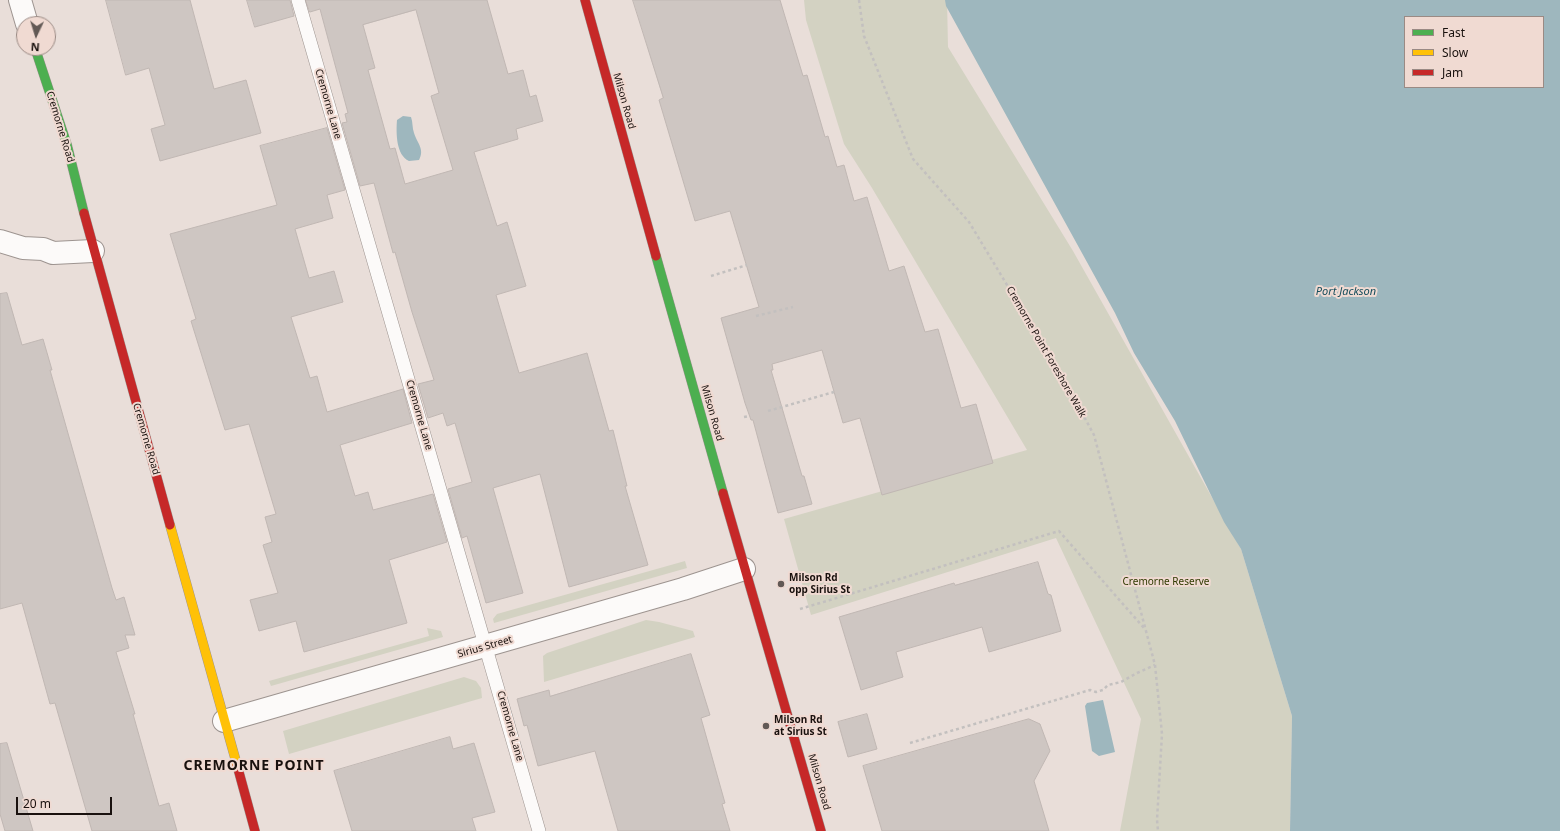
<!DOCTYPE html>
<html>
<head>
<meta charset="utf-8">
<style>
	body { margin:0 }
	#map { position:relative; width:1560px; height:831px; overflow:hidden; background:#e9ded9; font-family:"Noto Sans",sans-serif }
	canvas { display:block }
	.legend { position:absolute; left:1404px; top:16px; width:140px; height:72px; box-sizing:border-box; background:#f0dad2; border:1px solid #9a8a84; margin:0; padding:5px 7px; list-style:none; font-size:12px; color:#19110e }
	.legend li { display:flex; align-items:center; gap:8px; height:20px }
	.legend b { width:20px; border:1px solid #9a8a84 }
	.north { position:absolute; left:16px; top:16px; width:40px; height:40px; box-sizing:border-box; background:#f0dad2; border:1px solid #9a8a84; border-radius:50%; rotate:184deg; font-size:11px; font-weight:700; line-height:16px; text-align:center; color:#19110e }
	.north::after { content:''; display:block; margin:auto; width:14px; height:18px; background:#625955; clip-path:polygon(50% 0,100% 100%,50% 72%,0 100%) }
	.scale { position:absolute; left:16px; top:797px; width:96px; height:18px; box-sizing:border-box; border:2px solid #19110e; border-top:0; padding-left:5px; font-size:12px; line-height:14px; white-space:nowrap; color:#19110e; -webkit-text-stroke:3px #f0dad2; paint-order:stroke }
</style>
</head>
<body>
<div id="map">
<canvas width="1560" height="831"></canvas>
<ul class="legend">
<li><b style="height:5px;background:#4caf50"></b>Fast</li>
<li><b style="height:5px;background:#ffc107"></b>Slow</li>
<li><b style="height:5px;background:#c62828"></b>Jam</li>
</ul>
<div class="north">N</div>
<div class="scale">20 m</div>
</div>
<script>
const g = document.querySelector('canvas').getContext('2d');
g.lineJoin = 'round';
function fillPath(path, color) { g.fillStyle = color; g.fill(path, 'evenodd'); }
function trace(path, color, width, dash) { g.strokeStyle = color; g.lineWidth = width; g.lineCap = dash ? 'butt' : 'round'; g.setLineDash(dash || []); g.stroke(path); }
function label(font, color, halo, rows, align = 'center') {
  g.font = font + ' "Noto Sans",sans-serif'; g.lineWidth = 4; g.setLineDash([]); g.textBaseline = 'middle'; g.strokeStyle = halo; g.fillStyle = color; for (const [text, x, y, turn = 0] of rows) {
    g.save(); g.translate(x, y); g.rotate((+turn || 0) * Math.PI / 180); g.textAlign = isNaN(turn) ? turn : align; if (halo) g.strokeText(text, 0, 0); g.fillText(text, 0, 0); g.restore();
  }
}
const green = new Path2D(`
	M 804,0 L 947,0 L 948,47 L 1073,251 L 1241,549 L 1292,716 L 1290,831 L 1120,831 L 1141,719 L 1056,538 L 811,615 L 784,519 L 1027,450 L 872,188 L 844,144 L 806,20 Z
	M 685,561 L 687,568 L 494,623 L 493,619 L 497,614 Z
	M 646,620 L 659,622 L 693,631 L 695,637 L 544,682 L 543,656 L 547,653 Z
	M 427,628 L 441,631 L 443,637 L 271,686 L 269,681 L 429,636 Z
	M 464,677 L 476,681 L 481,688 L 482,698 L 289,754 L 283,731 Z`);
const water = new Path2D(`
	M 945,0 L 1560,0 L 1560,831 L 1290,831 L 1292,716 L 1241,549 L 1224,522 L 1175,421 L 1134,353 L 1115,313 L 946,6 ZM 1405,17 L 1543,17 L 1543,87 L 1405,87 Z
	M 403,116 L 411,117 C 413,122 412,128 414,133 C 417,143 425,149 419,160 L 409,161 C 396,155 396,133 397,120 Z
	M 1103,700 L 1115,752 L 1099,756 L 1092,751 L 1085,706 L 1087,703 Z`);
const building = new Path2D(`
	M 106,0 L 190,0 L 214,89 L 246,80 L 261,133 L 160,161 L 151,129 L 165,125 L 149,68 L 126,75 Z
	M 247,0 L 290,0 L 294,16 L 255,27 Z
	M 306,0 L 487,0 L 508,74 L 523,70 L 530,97 L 536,95 L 543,121 L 516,129 L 518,139 L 474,152 L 497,226 L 507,222 L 526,286 L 496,295 L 519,373 L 587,353 L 609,431 L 613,430 L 627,486 L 625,486 L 648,565 L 569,587 L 540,474 L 493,488 L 523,593 L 486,603 L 467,536 L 462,538 L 448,489 L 472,482 L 455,423 L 447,426 L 443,413 L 428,418 L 418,384 L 434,380 L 412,312 L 395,252 L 393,253 L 374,183 L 360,186 L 342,123 L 347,122 L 345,114 L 348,113 L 320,9 L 310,12 ZM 416,10 L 439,93 L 431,96 L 453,170 L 405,184 L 395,148 L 390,149 L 368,70 L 375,68 L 363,25 Z
	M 633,0 L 780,0 L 803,76 L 807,75 L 825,137 L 828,136 L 837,167 L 844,165 L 854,201 L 867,197 L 889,271 L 904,266 L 925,332 L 938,329 L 961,408 L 976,404 L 993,463 L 882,495 L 860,418 L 843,423 L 822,350 L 772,364 L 773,370 L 771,370 L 778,394 L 802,476 L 804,476 L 812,504 L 778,513 L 753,420 L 751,420 L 745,403 L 721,318 L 759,307 L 730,211 L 695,221 L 659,100 L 663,98 Z
	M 327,128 L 345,190 L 327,195 L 333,218 L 295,229 L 309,278 L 334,271 L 343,302 L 291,317 L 310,378 L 317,376 L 327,412 L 403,389 L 412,423 L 340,445 L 355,496 L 368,492 L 373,510 L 433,494 L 447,542 L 389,560 L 407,623 L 304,652 L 296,621 L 259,631 L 250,600 L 278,593 L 263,545 L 272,542 L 265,517 L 276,514 L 249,424 L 225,430 L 191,321 L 196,319 L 170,234 L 277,205 L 260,146 Z
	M 7,293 L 22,345 L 43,339 L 52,370 L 50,370 L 112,588 L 116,600 L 124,597 L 135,635 L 125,635 L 129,648 L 116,652 L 135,714 L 133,714 L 159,806 L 169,803 L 177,831 L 92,831 L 55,703 L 50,704 L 22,603 L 0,609 L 0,294 Z
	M 1038,562 L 1048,594 L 1051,595 L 1061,631 L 989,652 L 982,627 L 896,652 L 903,677 L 861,690 L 839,617 L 954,583 L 955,585 Z
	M 691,654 L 710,715 L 701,718 L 725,803 L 722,804 L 730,831 L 618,831 L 595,751 L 538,766 L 527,725 L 524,726 L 517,699 L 549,690 L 550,696 Z
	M 867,714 L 877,749 L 848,757 L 838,722 Z
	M 1029,719 L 1040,724 L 1050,751 L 1034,781 L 1049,831 L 882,831 L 863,766 Z
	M 450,737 L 453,749 L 474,743 L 495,812 L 472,818 L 476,831 L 352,831 L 334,771 Z
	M 7,743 L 33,831 L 5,831 L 0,814 L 0,744 Z`);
const path = new Path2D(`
	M 859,0 L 864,36 L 913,159 L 969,222 L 1062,376 L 1094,435 L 1155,665 L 1162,734 L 1157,820 L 1158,831
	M 711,276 L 747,265
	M 756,316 L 793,307
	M 768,411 L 834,392
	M 744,417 L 749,416
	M 800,609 L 1059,531 L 1144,628
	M 910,743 L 1090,690 L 1096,692 L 1103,690 L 1108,685 L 1121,682 L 1137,673 L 1155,665`);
const lane = new Path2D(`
	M 298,0 L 539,831`);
const street = new Path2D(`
	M 20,0 L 27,24
	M 0,241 L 23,248 L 43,249 L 53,253 L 93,251
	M 224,721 L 683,589 L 744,569`);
const fast = new Path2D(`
	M 35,48 L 67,145 L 84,213
	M 656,256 L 723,493`);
const slow = new Path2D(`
	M 170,525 L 237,765`);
const jam = new Path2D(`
	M 585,0 L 656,256
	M 84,213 L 170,525
	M 723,493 L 821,831
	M 237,765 L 255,831`);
const markers = [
	[781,584,4,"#625955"],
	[766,726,4,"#625955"]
];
const streetNames = [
	["Milson Road",624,101,74],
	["Cremorne Lane",328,104,74],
	["Cremorne Road",60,127,73],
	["Cremorne Point Foreshore Walk",1046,352,60],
	["Milson Road",712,413,74],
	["Cremorne Lane",419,415,74],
	["Cremorne Road",146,439,74],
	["Sirius Street",485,647,-16],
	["Cremorne Lane",510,726,74],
	["Milson Road",819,782,74]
];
const poiNames = [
	["Milson Rd",789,578],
	["opp Sirius St",789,590],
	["Milson Rd",774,720],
	["at Sirius St",774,732]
];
const parkNames = [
	["Cremorne Reserve",1166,582]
];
const waterNames = [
	["Port Jackson",1346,292]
];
const districtNames = [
	["CREMORNE POINT",254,766]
];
fillPath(green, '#d3d2c2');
fillPath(water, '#9eb7be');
fillPath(building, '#cec6c2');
trace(building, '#c0b7b3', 1);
trace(lane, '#9d9490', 14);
trace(street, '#9d9490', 24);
trace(fast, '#9d9490', 10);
trace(slow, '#9d9490', 10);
trace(jam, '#9d9490', 10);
trace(path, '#c3c0bf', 2.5, [3, 3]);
trace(lane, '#fcfaf9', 13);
trace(street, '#fcfaf9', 22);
trace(fast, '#4caf50', 9);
trace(slow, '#ffc107', 9);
trace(jam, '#c62828', 9);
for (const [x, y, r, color] of markers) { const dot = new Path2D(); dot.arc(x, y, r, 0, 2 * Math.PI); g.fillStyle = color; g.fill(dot); trace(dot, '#f0dad2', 1.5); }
label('10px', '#19110e', '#f0dad2', streetNames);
label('bold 10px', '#19110e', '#f0dad2', poiNames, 'left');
label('10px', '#2f3a00', '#f0dad2', parkNames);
label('italic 11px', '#154d5c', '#f0dad2', waterNames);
g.letterSpacing = '1px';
label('bold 14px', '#19110e', '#f0dad2', districtNames);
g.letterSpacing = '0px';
</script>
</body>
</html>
